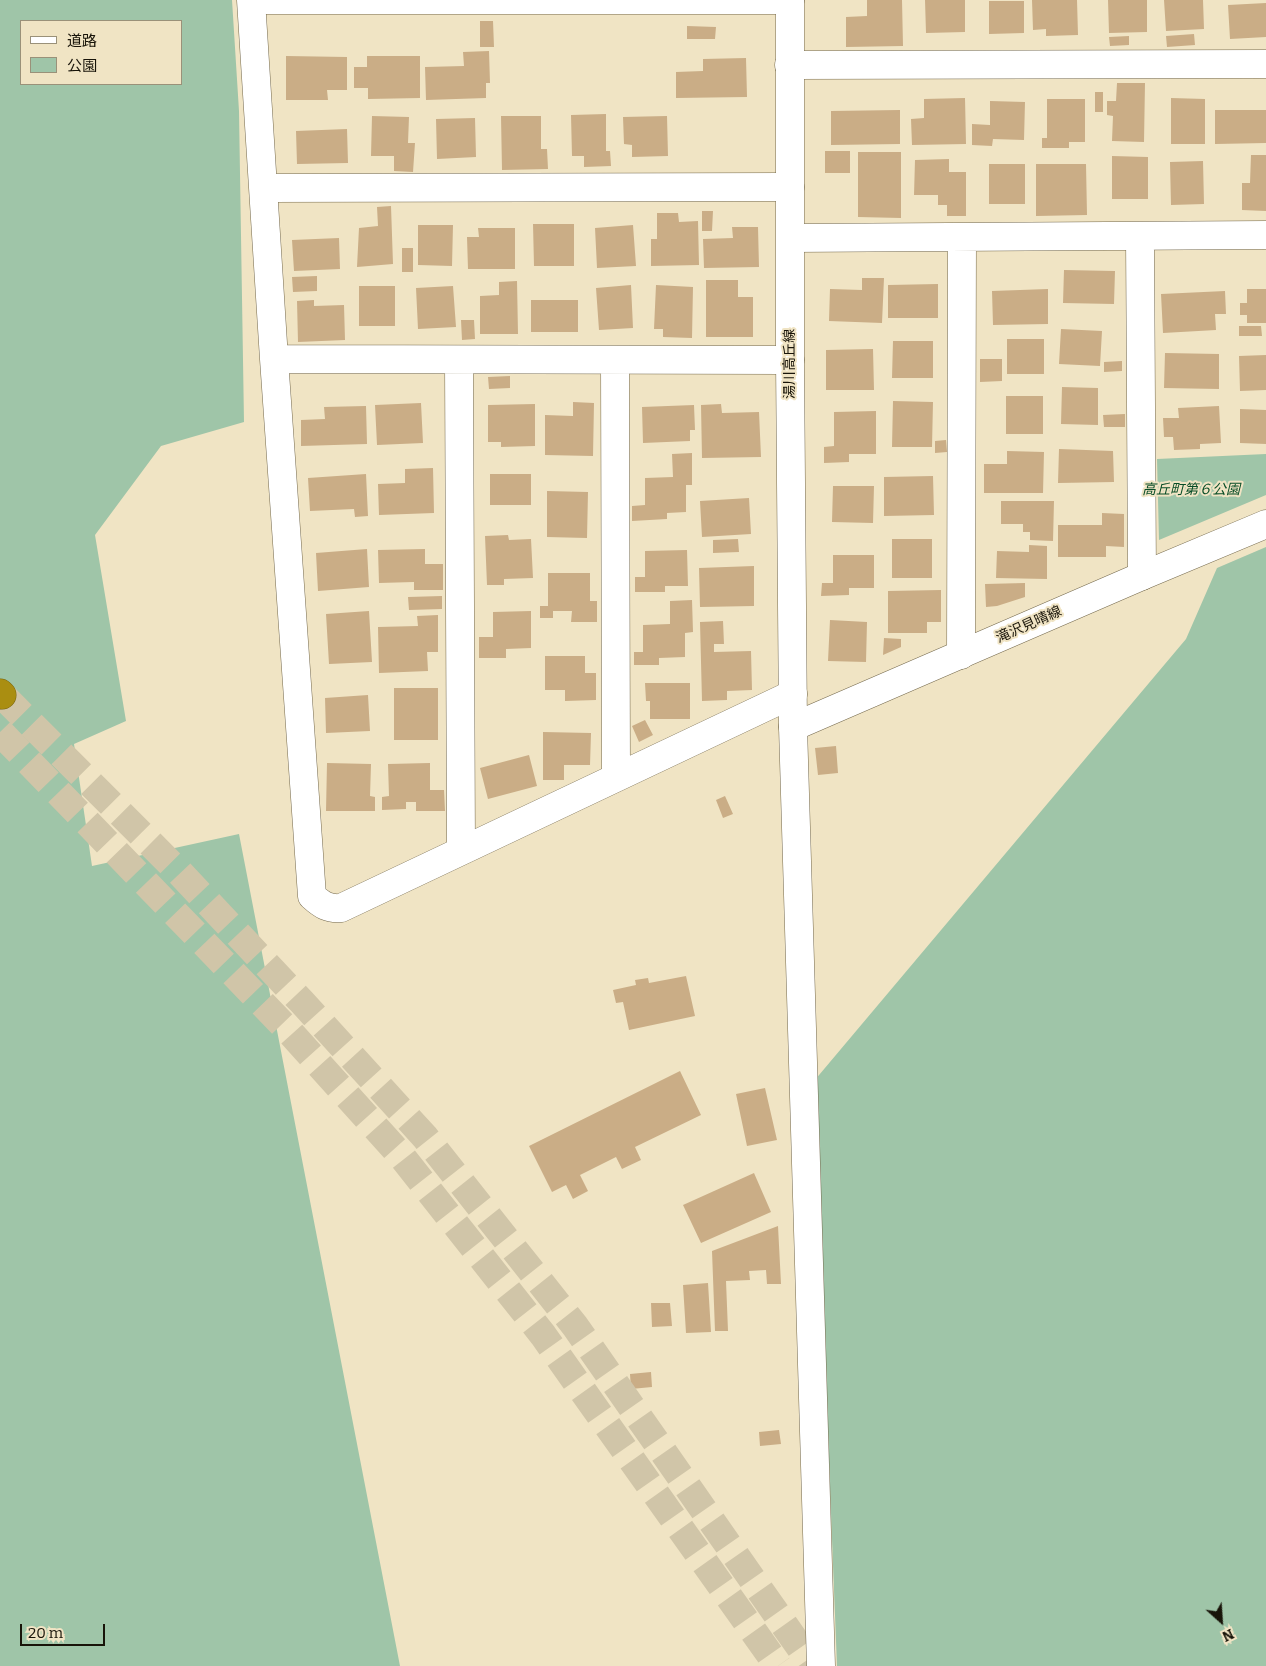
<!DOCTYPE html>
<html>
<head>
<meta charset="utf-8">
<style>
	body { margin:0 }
	#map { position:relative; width:1266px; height:1666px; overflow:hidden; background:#f0e4c4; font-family:Bitter,"Noto Sans JP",serif }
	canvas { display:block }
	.legend { position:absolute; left:20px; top:20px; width:162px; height:65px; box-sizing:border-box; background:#f0e4c4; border:1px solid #9a9179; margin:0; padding:6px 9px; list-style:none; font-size:15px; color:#181409 }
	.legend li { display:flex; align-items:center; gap:10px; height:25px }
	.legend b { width:25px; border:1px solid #9a9179 }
	.north { position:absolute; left:1196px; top:1596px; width:50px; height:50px; -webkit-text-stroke:4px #f0e4c4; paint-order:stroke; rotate:154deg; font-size:14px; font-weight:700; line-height:20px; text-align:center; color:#181409 }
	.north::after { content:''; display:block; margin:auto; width:18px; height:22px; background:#181409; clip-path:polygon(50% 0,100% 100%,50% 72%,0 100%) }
	.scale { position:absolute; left:20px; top:1624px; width:85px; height:22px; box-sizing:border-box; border:2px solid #181409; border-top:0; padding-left:6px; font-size:15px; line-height:18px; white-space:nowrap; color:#181409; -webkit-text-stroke:4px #f0e4c4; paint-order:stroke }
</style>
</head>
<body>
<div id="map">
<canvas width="1266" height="1666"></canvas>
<ul class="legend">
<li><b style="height:6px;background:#fff"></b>道路</li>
<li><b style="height:14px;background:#9fc5a8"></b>公園</li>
</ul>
<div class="north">N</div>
<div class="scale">20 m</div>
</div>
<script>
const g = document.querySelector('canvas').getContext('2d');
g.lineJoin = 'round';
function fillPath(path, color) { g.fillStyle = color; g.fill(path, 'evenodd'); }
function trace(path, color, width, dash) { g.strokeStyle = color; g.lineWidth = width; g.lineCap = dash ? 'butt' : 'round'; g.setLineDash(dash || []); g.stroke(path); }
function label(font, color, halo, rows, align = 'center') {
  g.font = font + ' Bitter,"Noto Sans JP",serif'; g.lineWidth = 4; g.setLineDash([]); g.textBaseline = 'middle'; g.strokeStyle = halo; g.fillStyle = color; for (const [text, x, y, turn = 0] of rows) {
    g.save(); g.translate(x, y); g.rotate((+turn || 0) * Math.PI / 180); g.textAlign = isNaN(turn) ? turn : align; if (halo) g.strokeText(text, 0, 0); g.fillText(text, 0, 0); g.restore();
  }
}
const green = new Path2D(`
	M 0,0 L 232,0 L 239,111 L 244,422 L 161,446 L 95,535 L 126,721 L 74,744 L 92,866 L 239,834 L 400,1666 L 0,1666 ZM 21,21 L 181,21 L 181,84 L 21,84 Z
	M 1266,454 L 1266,495 L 1159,540 L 1157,459 Z
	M 1266,547 L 1266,1666 L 837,1666 L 814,1081 L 1186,639 L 1217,568 Z`);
const building = new Path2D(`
	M 867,0 L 902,0 L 903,46 L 846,47 L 846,17 L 867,16 Z
	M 925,0 L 965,0 L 965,32 L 926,33 Z
	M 1032,0 L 1077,0 L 1078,35 L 1046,36 L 1046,29 L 1033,30 Z
	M 1108,0 L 1147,0 L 1147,32 L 1109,33 Z
	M 1164,0 L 1203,0 L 1204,29 L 1166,31 Z
	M 989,1 L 1024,1 L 1024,33 L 989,34 Z
	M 1266,3 L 1266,37 L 1230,39 L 1228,5 Z
	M 480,21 L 493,21 L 494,47 L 480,47 Z
	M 687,26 L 716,27 L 715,39 L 687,39 Z
	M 1194,34 L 1195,45 L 1167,47 L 1166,36 Z
	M 1129,36 L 1129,45 L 1110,46 L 1109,37 Z
	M 489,51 L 490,83 L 486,83 L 486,98 L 426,100 L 425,67 L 464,66 L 463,52 Z
	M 286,56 L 347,57 L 347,90 L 327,90 L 328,100 L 286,100 Z
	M 367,56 L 420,56 L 420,98 L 368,99 L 368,88 L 354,88 L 354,67 L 367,67 Z
	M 746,58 L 747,97 L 676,98 L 676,72 L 703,71 L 703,59 Z
	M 1117,83 L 1145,83 L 1144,142 L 1112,141 L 1113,116 L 1107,115 L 1107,101 L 1116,101 Z
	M 1095,92 L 1103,92 L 1103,112 L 1095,112 Z
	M 965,98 L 966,144 L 912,145 L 911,119 L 924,118 L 924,99 Z
	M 1171,98 L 1205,99 L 1205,144 L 1171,144 Z
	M 1047,99 L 1085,99 L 1085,142 L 1069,142 L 1069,148 L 1042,148 L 1042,138 L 1047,138 Z
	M 990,101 L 1025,102 L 1024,140 L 993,139 L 992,146 L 972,145 L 972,124 L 990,125 Z
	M 900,110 L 900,144 L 831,145 L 831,111 Z
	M 1215,110 L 1266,110 L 1266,143 L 1215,144 Z
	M 606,114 L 606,151 L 610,151 L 611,166 L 584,167 L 584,156 L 572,156 L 571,115 Z
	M 372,116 L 409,117 L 408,143 L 415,143 L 413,172 L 394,171 L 394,156 L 371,156 Z
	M 501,116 L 541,116 L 541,149 L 547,149 L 548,169 L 502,170 Z
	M 667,116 L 668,156 L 632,157 L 632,145 L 624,144 L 623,117 Z
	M 475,118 L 476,157 L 437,159 L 436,119 Z
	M 347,129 L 348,163 L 297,164 L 296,131 Z
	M 825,151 L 850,151 L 850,173 L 825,173 Z
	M 858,152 L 901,152 L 901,218 L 858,217 Z
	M 1251,155 L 1266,155 L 1266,211 L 1242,210 L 1242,183 L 1250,183 Z
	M 1112,156 L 1148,157 L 1148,199 L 1112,199 Z
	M 949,159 L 949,172 L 966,172 L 966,216 L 947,216 L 947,205 L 938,205 L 938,195 L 914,195 L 915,160 Z
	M 1203,161 L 1204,204 L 1171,205 L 1170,162 Z
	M 989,164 L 1025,164 L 1025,204 L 989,204 Z
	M 1036,164 L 1086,164 L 1087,215 L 1036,216 Z
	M 391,206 L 393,264 L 357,267 L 359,228 L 378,226 L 377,207 Z
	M 702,211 L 713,211 L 712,231 L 702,231 Z
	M 657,213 L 678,213 L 679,222 L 698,221 L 699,265 L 651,266 L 651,239 L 657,239 Z
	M 533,224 L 574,224 L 574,266 L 534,266 Z
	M 418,225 L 453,225 L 452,266 L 418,265 Z
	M 633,225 L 636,266 L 597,268 L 595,228 Z
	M 732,227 L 758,227 L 759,267 L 704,268 L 703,239 L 733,238 Z
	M 478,228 L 515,228 L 515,269 L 468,269 L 467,237 L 479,237 Z
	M 339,238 L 340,269 L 294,271 L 292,240 Z
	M 402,248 L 413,248 L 413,272 L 402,272 Z
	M 1064,270 L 1115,271 L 1114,304 L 1063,303 Z
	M 317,276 L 317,291 L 293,292 L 292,277 Z
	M 862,278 L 884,278 L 882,323 L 829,321 L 830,289 L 862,290 Z
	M 706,280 L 738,280 L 738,297 L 753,297 L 753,337 L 706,337 Z
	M 517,281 L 518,334 L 480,334 L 480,296 L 499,295 L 499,282 Z
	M 938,284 L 938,318 L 888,318 L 888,285 Z
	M 631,285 L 633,328 L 599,330 L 596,288 Z
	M 656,285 L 693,287 L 692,338 L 663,337 L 663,329 L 654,329 Z
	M 359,286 L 395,286 L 395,326 L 359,326 Z
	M 453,286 L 456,327 L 418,329 L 416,288 Z
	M 1048,289 L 1048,324 L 993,325 L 992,291 Z
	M 1247,289 L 1266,289 L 1266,323 L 1247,323 L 1247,315 L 1240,315 L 1240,303 L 1247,303 Z
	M 1225,291 L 1226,314 L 1215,314 L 1216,330 L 1163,333 L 1161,294 Z
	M 314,300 L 314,306 L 344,305 L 345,340 L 298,342 L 297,301 Z
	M 531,300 L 578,300 L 578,332 L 531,332 Z
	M 461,320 L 474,320 L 475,339 L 462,340 Z
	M 1239,326 L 1261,326 L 1262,336 L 1239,336 Z
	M 1061,329 L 1102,331 L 1100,366 L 1059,364 Z
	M 1007,339 L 1044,339 L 1044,374 L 1007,374 Z
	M 893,341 L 933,341 L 933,378 L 892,378 Z
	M 873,349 L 874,390 L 826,390 L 826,350 Z
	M 1165,353 L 1219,354 L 1219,389 L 1164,388 Z
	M 1266,355 L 1266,390 L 1240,391 L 1239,356 Z
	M 980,359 L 1002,359 L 1002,381 L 980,382 Z
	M 1122,361 L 1122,371 L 1104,372 L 1104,362 Z
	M 510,376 L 510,388 L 489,389 L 488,377 Z
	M 1062,387 L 1098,388 L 1098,425 L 1061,424 Z
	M 1006,396 L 1043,396 L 1043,434 L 1006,434 Z
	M 893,401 L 933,402 L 932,447 L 892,447 Z
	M 573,402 L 594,403 L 593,456 L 545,455 L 545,415 L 573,416 Z
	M 421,403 L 423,443 L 377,445 L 375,405 Z
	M 535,404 L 535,446 L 501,447 L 501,442 L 488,442 L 488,405 Z
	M 721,404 L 722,413 L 759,412 L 761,457 L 702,458 L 701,405 Z
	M 694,405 L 695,430 L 690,430 L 690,441 L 643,443 L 642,407 Z
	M 366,406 L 367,444 L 301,446 L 301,420 L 325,419 L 324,407 Z
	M 1219,406 L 1221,443 L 1200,444 L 1200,449 L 1174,450 L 1173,437 L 1164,437 L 1163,418 L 1179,418 L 1178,408 Z
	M 1240,409 L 1266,410 L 1266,444 L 1240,443 Z
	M 876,411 L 876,454 L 849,454 L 849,462 L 824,463 L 824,447 L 834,446 L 834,412 Z
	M 1125,414 L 1125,427 L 1104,427 L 1103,415 Z
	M 946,440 L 947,452 L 935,453 L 935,441 Z
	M 1059,449 L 1113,451 L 1114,482 L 1058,483 Z
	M 1007,451 L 1044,452 L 1043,493 L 984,493 L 984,464 L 1007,464 Z
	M 692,453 L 692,485 L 686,485 L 686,512 L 667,513 L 667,519 L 632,521 L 632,506 L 645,505 L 645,478 L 673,477 L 672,454 Z
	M 433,468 L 434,513 L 379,515 L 378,484 L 405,483 L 405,469 Z
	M 366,474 L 368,516 L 355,517 L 354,509 L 310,511 L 308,478 Z
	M 490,474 L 531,474 L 531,505 L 490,505 Z
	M 933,476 L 934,515 L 884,516 L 884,477 Z
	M 833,486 L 874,486 L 873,523 L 832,522 Z
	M 547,491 L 588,492 L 587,538 L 547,537 Z
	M 749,498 L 751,534 L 702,537 L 700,501 Z
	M 1001,501 L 1054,501 L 1053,541 L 1030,540 L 1030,532 L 1023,532 L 1023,524 L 1001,524 Z
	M 1102,513 L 1124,514 L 1124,547 L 1106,546 L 1106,557 L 1058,557 L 1058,525 L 1102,525 Z
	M 508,535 L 509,540 L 531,539 L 533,578 L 504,579 L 504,585 L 487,585 L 485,536 Z
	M 738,539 L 739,552 L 713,553 L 713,540 Z
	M 892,539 L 932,539 L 932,578 L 892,578 Z
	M 1029,545 L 1047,546 L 1047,579 L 996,578 L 997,551 L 1029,552 Z
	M 367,549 L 369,587 L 318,591 L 316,553 Z
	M 425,549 L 425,564 L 443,564 L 443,590 L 414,590 L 414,582 L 379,583 L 378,550 Z
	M 687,550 L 688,586 L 665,586 L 665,592 L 635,592 L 635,577 L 645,577 L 645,551 Z
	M 833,555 L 874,555 L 874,588 L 849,588 L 849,595 L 821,596 L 822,583 L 833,583 Z
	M 754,566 L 754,606 L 700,607 L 699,568 Z
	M 548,573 L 590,573 L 590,601 L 597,601 L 597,622 L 571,622 L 572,611 L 553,611 L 553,618 L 540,618 L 540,606 L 548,606 Z
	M 1025,583 L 1025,597 L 997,606 L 986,607 L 985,584 Z
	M 941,590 L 941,622 L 927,622 L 927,633 L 888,633 L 888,591 Z
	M 442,596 L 442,609 L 409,610 L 408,597 Z
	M 692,600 L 693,632 L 685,633 L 685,657 L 659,658 L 659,665 L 634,665 L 634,652 L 643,652 L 643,625 L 670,624 L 670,601 Z
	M 369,611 L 372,662 L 329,664 L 326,614 Z
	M 531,611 L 531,648 L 506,649 L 506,658 L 479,658 L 479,637 L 493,637 L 493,612 Z
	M 438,615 L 438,652 L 427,652 L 428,671 L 379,673 L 378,627 L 418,626 L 417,616 Z
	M 830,620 L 867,622 L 866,662 L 828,661 Z
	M 723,621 L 724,644 L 714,644 L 714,652 L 751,651 L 752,690 L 727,691 L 727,700 L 702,701 L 700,622 Z
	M 884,638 L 901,639 L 901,647 L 883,655 Z
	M 545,656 L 585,656 L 585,673 L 596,673 L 596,700 L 565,701 L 565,690 L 545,690 Z
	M 645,683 L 690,683 L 690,719 L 650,719 L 650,701 L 646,701 Z
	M 394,688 L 438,688 L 438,740 L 394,740 Z
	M 368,695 L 370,731 L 326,733 L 325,698 Z
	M 645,720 L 653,735 L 639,742 L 632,726 Z
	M 543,732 L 591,733 L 590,765 L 564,765 L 564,780 L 543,780 Z
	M 836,746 L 838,773 L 818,775 L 815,748 Z
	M 529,755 L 537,786 L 488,799 L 480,768 Z
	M 327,763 L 371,764 L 370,796 L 375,797 L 375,811 L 326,811 Z
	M 430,763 L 430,790 L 444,790 L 445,811 L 416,811 L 416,802 L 406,802 L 406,809 L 382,810 L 382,797 L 389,796 L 388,764 Z
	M 725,796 L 733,814 L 723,818 L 716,800 Z
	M 686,976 L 695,1016 L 629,1030 L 623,1002 L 616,1003 L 613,990 L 636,985 L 635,980 L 648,978 L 649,983 Z
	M 680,1071 L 701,1115 L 635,1147 L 641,1160 L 622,1169 L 616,1157 L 580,1175 L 588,1191 L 573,1199 L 566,1185 L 552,1192 L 529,1146 Z
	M 765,1088 L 777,1140 L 747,1146 L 736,1094 Z
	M 754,1173 L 771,1212 L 701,1243 L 683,1205 Z
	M 778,1226 L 781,1284 L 767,1284 L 766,1270 L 749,1271 L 750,1280 L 726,1281 L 728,1331 L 715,1331 L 712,1251 Z
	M 708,1283 L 711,1332 L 686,1333 L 683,1285 Z
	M 651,1303 L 670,1303 L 672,1326 L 652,1327 Z
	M 651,1372 L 652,1387 L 631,1389 L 630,1374 Z
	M 779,1430 L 781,1444 L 760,1446 L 759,1432 Z`);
const motorwayTunnel = new Path2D(`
	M 2,695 L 180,873 L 302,1002 L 425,1137 L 575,1326 L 813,1666
	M 0,732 L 289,1031 L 403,1158 L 543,1335 L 778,1666`);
const minor = new Path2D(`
	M 251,0 L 274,359 L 312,896 C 322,905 328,909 341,908 L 793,694
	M 252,0 L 790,0
	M 789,65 L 1266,64
	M 263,188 L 790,187
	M 1140,236 L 1142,576
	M 791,238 L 1266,235
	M 274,359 L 790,360
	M 459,360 L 461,850
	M 615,360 L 616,777
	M 961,655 L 962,237
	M 793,727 L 821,1666`);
const tertiary = new Path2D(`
	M 790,0 L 790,360 L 793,727 L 1142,576 L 1266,524`);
const motorway = new Path2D(`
	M 0,693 L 2,695`);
const streetNames = [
	["湯川高丘線",790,364,-90],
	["滝沢見晴線",1029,625,-24]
];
const parkNames = [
	["高丘町第６公園",1191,490]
];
fillPath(green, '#9fc5a8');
fillPath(building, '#caad86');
trace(motorwayTunnel, '#d0c5a8', 28, [28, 14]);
trace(minor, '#74694d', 29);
trace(tertiary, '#74694d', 29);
trace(motorway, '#77630e', 29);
trace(minor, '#fff', 28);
trace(tertiary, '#fff', 28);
trace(motorway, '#aa8e11', 28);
label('14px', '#181409', '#f0e4c4', streetNames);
label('italic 14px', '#084d27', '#f0e4c4', parkNames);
</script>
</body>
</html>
